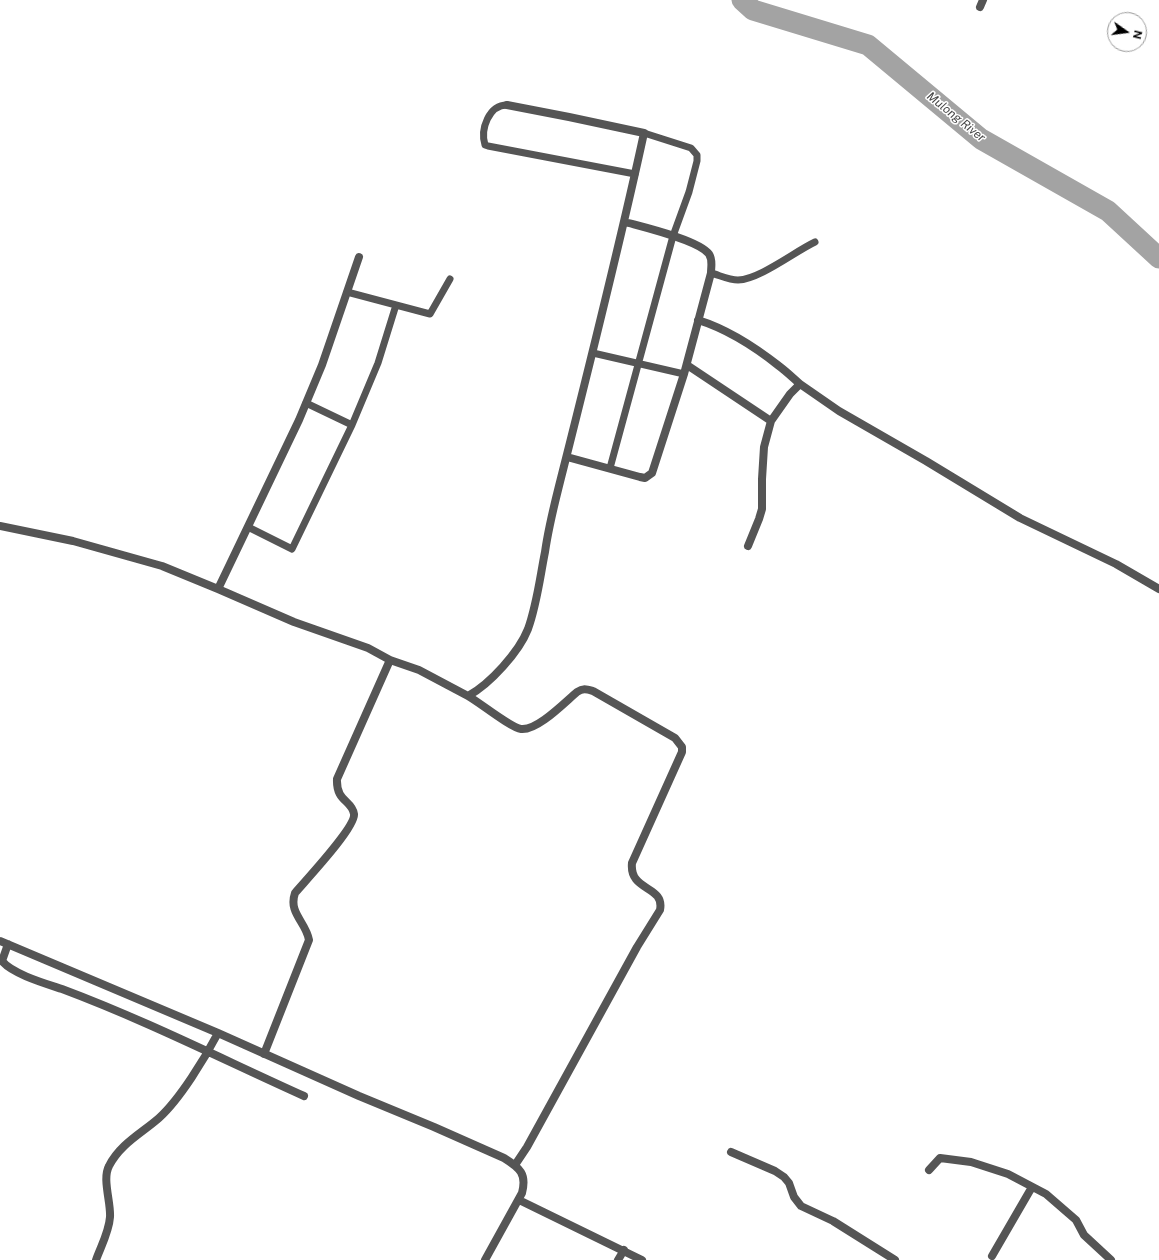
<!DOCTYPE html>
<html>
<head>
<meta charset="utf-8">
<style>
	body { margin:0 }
	#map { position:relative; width:1159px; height:1260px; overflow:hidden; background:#fff; font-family:"Public Sans",sans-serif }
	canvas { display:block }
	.north { position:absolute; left:1107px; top:12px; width:40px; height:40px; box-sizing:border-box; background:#fff; border:1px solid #999; border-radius:50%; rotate:104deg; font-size:11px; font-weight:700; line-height:16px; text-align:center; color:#000 }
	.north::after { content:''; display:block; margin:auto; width:14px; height:18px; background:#000; clip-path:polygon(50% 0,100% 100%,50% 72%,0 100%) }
</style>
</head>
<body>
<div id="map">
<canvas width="1159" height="1260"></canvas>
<div class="north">N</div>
</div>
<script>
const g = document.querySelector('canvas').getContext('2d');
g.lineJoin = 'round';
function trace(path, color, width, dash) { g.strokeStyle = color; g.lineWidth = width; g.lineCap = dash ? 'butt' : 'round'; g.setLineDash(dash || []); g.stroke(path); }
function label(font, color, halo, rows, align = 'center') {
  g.font = font + ' "Public Sans",sans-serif'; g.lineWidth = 3; g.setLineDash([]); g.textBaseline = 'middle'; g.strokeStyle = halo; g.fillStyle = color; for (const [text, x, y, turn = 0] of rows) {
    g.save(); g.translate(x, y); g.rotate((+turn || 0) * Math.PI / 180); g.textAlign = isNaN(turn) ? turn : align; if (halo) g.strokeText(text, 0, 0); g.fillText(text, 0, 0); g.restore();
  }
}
const river = new Path2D(`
	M 742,0 L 753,10 L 868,45 L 981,139 L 1108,211 L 1159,258`);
const service = new Path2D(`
	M 507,105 C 489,105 480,129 485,145 L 488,146 L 635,174
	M 711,273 C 719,275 729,280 738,280 C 760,279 794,252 815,242
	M 347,292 L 430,314 L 450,279
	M 593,353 L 684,374
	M 306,403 L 352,425
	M 610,468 L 673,236 L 689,192 L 697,161 L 697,155 L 691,148 L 644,133
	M 248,527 L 292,549 L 352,425 L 378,363 L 396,305`);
const minor = new Path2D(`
	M 980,7 L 983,0
	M 698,320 C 727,329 755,347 779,366 C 787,372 793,378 800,384 L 790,394 L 771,421 L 764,447 L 762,479 L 762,509 L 759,519 L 748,546
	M 687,365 L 771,421
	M 800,384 L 839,411 L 926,461 L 1020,518 L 1116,564 L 1159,589
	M 567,457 L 640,477 L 645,478 L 652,473 L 684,374 L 711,273 C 711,266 713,260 709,254 C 699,240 643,227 625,222
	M 0,526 L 73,541 L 162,566 L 218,589 L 294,622 L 368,648 L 390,660 L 419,670 L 468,696 C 490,684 519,652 528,629 C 537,604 540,577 545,552 C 548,531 553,510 558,490 C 588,371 618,253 644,133 L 569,117 L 507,105
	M 218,589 L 299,420 L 322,365 L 359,257
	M 468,696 C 479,702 511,728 521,729 C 537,731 564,703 577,692 C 583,688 586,689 593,691 L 675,738 L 682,747 L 682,752 L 632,863 C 629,892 665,885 660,910 L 637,947 L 527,1147 L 515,1165
	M 0,941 L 218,1033 L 359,1096 L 434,1127 L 504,1158 C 520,1168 527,1174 522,1193 L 485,1260
	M 8,944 L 2,961 C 12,974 47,984 62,989 C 145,1020 224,1060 304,1096
	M 264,1054 L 309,940 C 306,922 288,913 295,893 C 306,880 356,827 354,814 C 352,800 336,802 337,779 L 390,660
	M 731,1152 L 775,1171 L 784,1177 L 789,1183 L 794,1197 L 801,1206 L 833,1221 L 895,1260
	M 929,1170 L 940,1158 L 971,1162 L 1008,1174 L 1046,1194 L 1076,1220 L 1084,1235 L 1111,1260
	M 519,1200 L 642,1260
	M 992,1256 L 1032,1187
	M 96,1260 C 101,1246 109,1232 110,1217 C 111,1202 102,1179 109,1166 C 120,1144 142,1133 159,1118 C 180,1099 205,1058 218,1033
	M 618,1260 L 624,1250`);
const waterNames = [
	["Mulong River",956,117,39]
];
trace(river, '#a3a3a3', 21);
trace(service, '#555', 7);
trace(minor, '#555', 8);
label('italic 12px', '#444', '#fff', waterNames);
</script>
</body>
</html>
